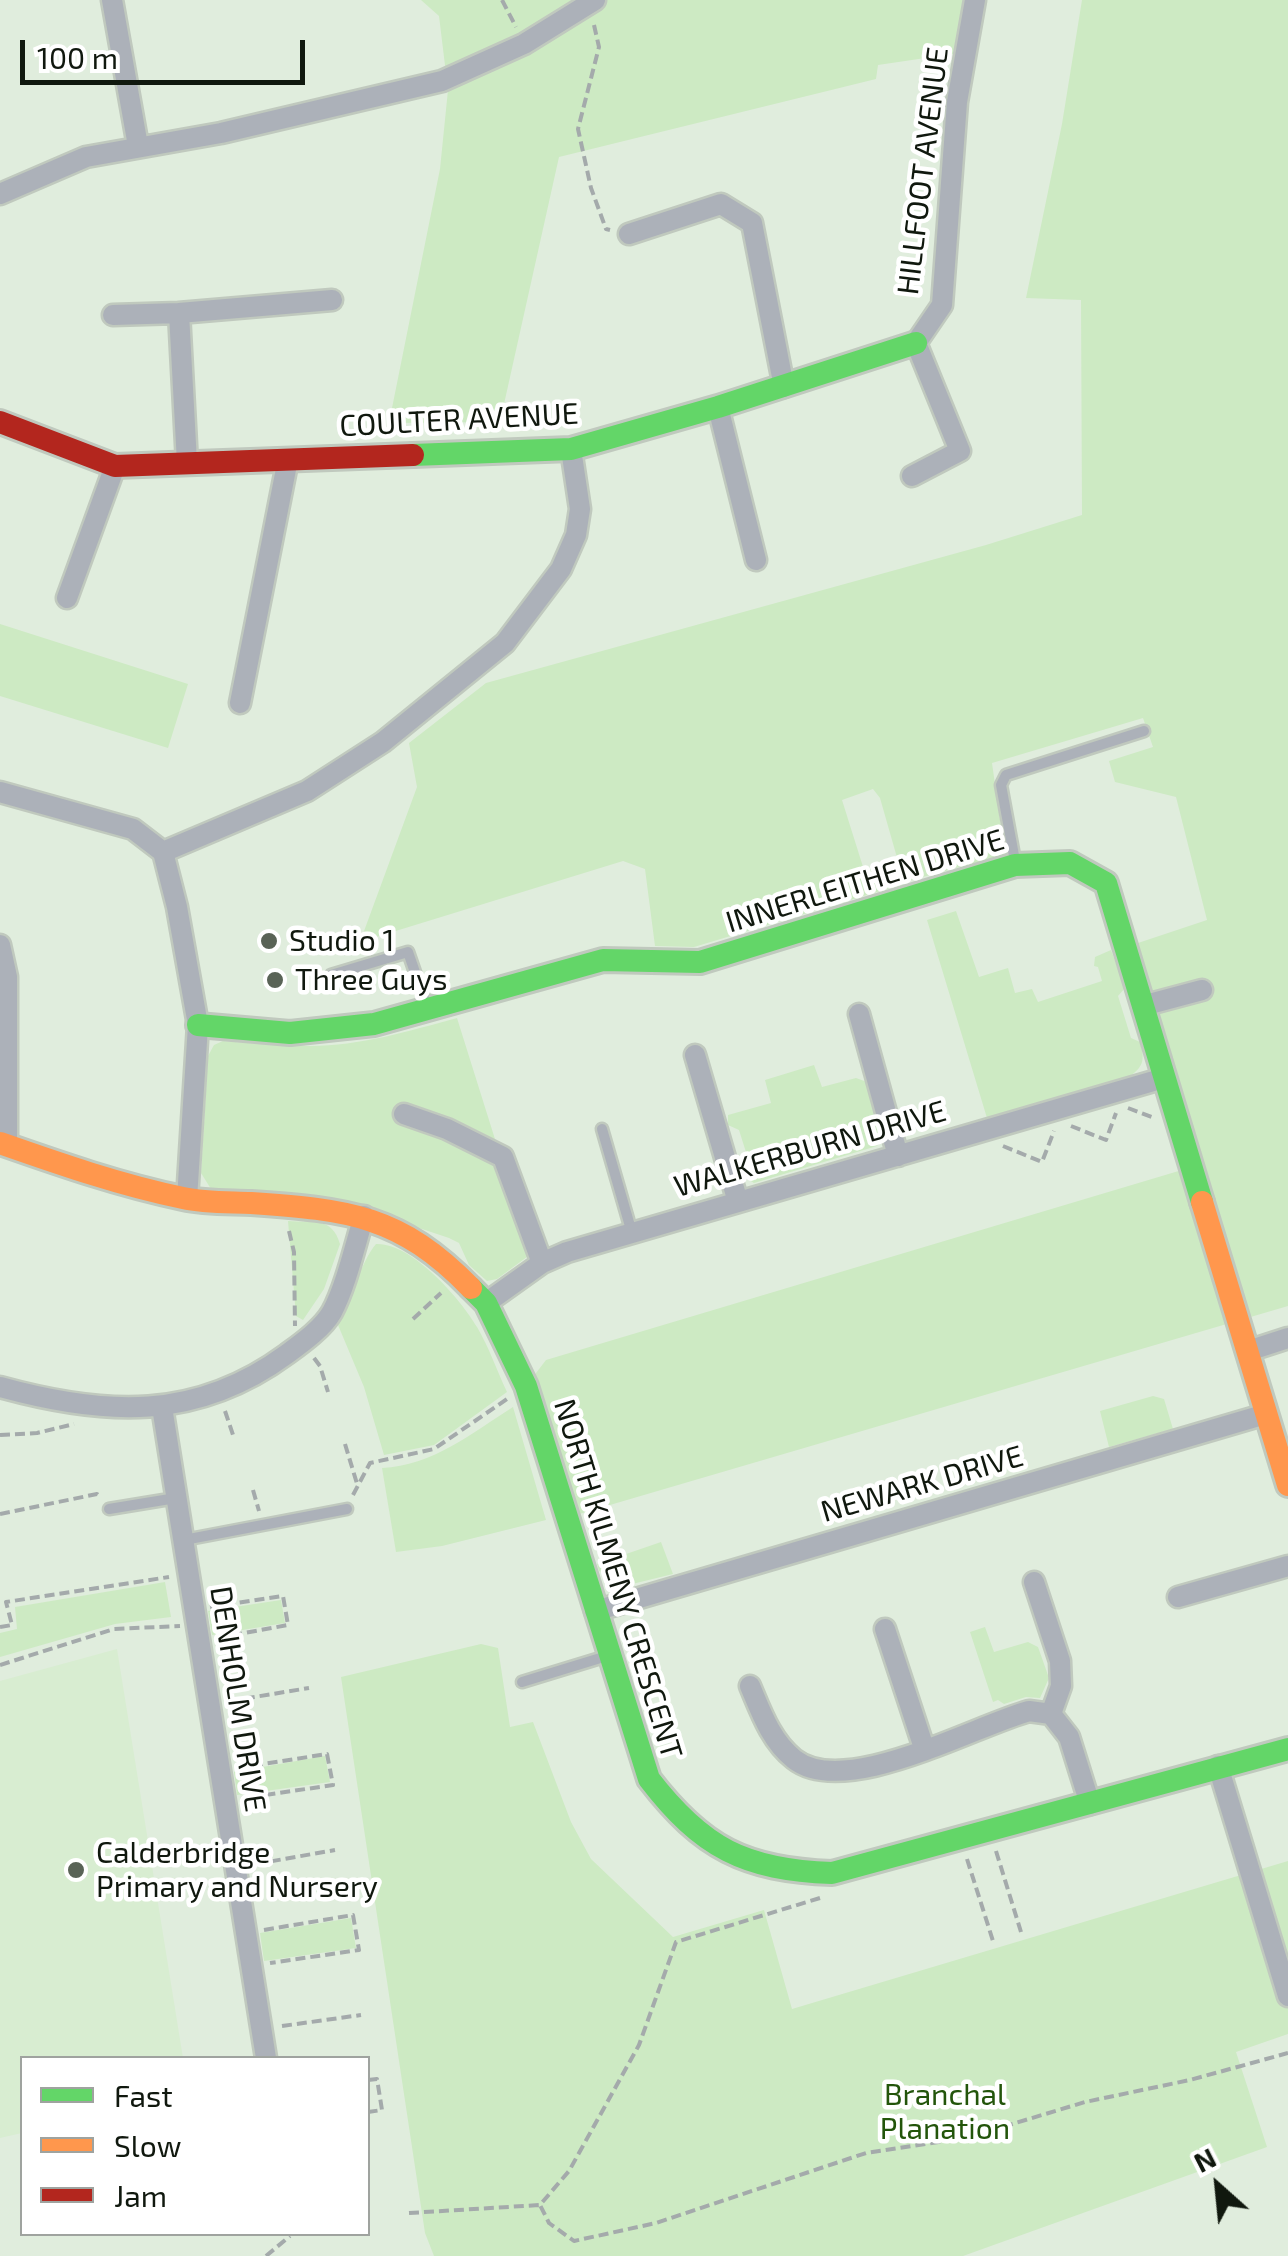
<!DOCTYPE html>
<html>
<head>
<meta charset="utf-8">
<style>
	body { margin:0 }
	#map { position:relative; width:1288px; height:2256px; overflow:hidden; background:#e0eddd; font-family:"Exo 2",sans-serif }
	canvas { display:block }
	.legend { position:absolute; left:20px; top:2056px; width:350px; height:180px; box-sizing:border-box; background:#fff; border:2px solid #9fa39f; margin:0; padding:12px 18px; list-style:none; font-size:30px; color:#10180e }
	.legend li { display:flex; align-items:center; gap:20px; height:50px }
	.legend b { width:50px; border:2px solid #9fa39f }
	.north { position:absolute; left:1168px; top:2136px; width:100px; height:100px; -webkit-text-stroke:8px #fff; paint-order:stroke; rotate:333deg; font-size:28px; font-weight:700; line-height:40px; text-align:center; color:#10180e }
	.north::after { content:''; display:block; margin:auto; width:35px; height:45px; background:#10180e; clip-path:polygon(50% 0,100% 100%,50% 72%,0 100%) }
	.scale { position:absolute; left:20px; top:40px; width:285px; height:45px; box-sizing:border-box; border:5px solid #10180e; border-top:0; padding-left:12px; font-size:30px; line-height:35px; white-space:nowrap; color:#10180e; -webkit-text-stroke:8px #fff; paint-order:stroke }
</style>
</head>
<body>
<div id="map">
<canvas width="1288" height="2256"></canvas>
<ul class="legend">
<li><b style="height:12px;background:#63d668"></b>Fast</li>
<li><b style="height:12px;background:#ff974d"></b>Slow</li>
<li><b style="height:12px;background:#b3261e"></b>Jam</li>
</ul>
<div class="north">N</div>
<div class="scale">100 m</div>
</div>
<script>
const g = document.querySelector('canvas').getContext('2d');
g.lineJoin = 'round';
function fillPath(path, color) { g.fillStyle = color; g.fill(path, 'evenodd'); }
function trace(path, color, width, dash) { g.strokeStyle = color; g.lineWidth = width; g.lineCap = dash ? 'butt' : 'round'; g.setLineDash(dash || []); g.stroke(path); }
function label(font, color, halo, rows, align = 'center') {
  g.font = font + ' "Exo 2",sans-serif'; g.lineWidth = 9; g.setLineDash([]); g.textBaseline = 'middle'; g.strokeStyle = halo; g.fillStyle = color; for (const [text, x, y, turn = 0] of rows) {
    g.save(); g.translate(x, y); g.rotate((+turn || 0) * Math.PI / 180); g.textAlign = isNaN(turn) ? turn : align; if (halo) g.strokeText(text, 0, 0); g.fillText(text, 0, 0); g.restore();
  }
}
const built = new Path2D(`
	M 117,1649 L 183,2058 L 22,2058 L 22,2133 L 0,2138 L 0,1681 Z`);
const green = new Path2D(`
	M 421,0 L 975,0 L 966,52 L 878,65 L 876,79 L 559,157 L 500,422 L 389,423 L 440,169 L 448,90 L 439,16 Z
	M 1082,0 L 1288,0 L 1288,1306 L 569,1517 L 526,1386 L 546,1360 L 1192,1167 L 1135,944 L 1207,920 L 1176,797 L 1115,782 L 1109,761 L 1153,747 L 1143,718 L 992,763 L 1005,855 L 904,882 L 880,798 L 873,789 L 842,800 L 864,870 L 880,868 L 890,888 L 694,947 L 655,946 L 645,869 L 623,861 L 360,942 L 417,787 L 409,743 L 486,683 L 986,545 L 1082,515 L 1081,300 L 1026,298 L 1062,124 Z
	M 0,624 L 188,684 L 168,748 L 0,696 Z
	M 956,911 L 979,977 L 1008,968 L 1015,993 L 1032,989 L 1038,1002 L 1102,981 L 1098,967 L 1094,966 L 1095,957 L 1111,950 L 1125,988 L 1118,996 L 1131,1038 L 1140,1042 C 1145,1061 1144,1066 1128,1078 L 987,1118 L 927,920 Z
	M 457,1018 L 531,1254 L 497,1279 L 487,1281 L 469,1265 L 459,1243 L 449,1238 L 422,1229 L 211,1189 L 201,1173 L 208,1056 L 214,1045 L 223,1041 C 252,1043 281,1046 310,1046 C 360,1046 409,1031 457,1018 Z
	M 814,1065 L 822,1087 L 856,1078 L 867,1082 L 884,1136 L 877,1146 L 754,1183 L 746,1178 L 751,1168 L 739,1130 L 728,1125 L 728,1115 L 771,1103 L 765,1080 Z
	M 288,1221 C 313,1223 332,1216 340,1244 L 324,1289 L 303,1320 L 296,1316 Z
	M 376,1244 C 411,1242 461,1299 477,1327 C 489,1347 497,1371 507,1392 L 434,1445 L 384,1455 L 364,1387 L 338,1325 C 348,1304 362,1260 376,1244 Z
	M 1153,1396 L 1164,1399 L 1173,1429 L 1109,1447 L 1100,1411 Z
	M 513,1407 L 546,1520 L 442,1546 L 396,1552 L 382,1468 C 432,1466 472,1433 513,1407 Z
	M 661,1542 L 673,1574 L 624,1586 L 599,1571 L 597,1564 Z
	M 165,1582 L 171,1617 L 115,1624 L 0,1657 L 0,1633 L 17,1629 L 15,1607 Z
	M 281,1600 L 285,1623 L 212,1635 L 208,1611 Z
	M 985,1627 L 994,1652 L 1028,1642 L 1038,1647 L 1049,1678 L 1040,1698 L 1026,1697 L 1004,1704 L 998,1700 L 993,1702 L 970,1632 Z
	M 481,1644 L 498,1648 L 510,1727 L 533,1722 L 571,1822 L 591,1859 L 673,1937 L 764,1910 L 792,2009 L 1288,1861 L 1288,2034 L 1236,2052 L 1267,2147 L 963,2256 L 434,2256 L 425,2233 L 341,1677 Z
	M 325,1756 L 330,1782 L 237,1795 L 234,1772 Z
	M 351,1918 L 356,1948 L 264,1961 L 260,1933 Z`);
const path = new Path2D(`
	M 502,0 L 516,27
	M 594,25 L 599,47 L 578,129 L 591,188 L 606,229 L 610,230
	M 1128,1108 L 1152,1117
	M 1071,1126 L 1106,1140 L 1116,1113
	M 1003,1146 L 1042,1162 L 1054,1131
	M 289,1231 L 294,1252 L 295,1326
	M 413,1319 L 441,1293
	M 314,1358 L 320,1366 L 328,1392
	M 225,1411 L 234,1438
	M 0,1435 L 37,1433 L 74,1424
	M 345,1444 L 358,1487
	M 253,1490 L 259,1511
	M 353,1495 L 370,1463 L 434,1449 L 507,1399
	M 0,1514 L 97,1494 L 100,1497
	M 210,1607 L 283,1596 L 288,1625 L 217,1638
	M 0,1627 L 12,1625 L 6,1602 L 169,1577
	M 0,1665 L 114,1629 L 180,1626
	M 230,1701 L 309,1688
	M 238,1768 L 327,1754 L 333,1785 L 245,1798
	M 996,1851 L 1021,1932
	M 967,1859 L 993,1941
	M 256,1864 L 335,1850
	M 820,1898 L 676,1942 L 639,2045 L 569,2171 L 540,2205 L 549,2223 L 574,2241 L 656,2223 L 866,2153 L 966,2138 L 1085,2102 L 1190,2080 L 1288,2053
	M 264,1930 L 353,1915 L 359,1950 L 270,1963
	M 282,2026 L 361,2015
	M 368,2080 L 377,2079 L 382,2110 L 368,2112
	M 409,2213 L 540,2205
	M 266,2256 L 290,2236`);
const lane = new Path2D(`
	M 1015,861 L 1001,785 L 1006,775 L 1144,731
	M 331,975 L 408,952 L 426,1004
	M 602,1129 L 632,1233
	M 109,1509 L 176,1498
	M 184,1540 L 347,1509
	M 522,1682 L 607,1656`);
const street = new Path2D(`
	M 112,0 L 138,146
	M 0,194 L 86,157 L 221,133 L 442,81 L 524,44 L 595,0
	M 629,234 L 721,204 L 752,223 L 784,387
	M 113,315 L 179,313
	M 718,407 L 756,560
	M 187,463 L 179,313 L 332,300
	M 912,476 L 960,451 L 916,343 L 942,305 L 957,102 L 975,0
	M 67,598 L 115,466
	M 240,703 L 288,459
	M 0,792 L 133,829 L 163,852 L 177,907 L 198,1025 L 187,1199
	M 163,852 L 307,791 L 383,742 L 505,643 L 561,569 L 576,535 L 580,509 L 571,449
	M 0,945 L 7,977 L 7,1144
	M 1142,1006 L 1202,990
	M 859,1014 L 898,1156
	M 695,1055 L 738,1202
	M 404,1114 L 447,1129 L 503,1157 L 542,1263
	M 486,1303 L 542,1263 L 567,1252 L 1164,1078
	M 1248,1351 L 1288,1338
	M 0,1387 C 105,1416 196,1421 287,1354 C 302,1343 323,1328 332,1312 C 346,1286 355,1245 364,1216
	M 162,1407 L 266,2058
	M 1034,1582 L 1060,1661 L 1061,1686 L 1051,1714 L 1069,1737 L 1090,1804
	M 1178,1597 L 1288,1566
	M 595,1611 L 1266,1414
	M 885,1629 L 924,1748
	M 750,1686 C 761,1712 771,1741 794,1759 C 844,1799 972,1727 1029,1711 L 1051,1714
	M 1218,1766 L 1288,1996`);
const fast = new Path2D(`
	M 413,455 L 571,449 L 718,407 L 916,343
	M 198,1025 L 290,1033 L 374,1024 L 603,960 L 700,962 L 1015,865 L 1070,863 L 1106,883 L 1202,1202
	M 471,1288 L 486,1303 L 526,1386 L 649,1779 C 702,1848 745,1870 832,1873 L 1288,1749`);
const slow = new Path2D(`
	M 0,1143 C 60,1164 120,1185 183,1198 C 205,1203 229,1202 251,1203 C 349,1210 400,1215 471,1288
	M 1202,1202 L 1288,1485`);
const jam = new Path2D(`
	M 0,422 L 115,466 L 413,455`);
const markers = [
	[269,941,10,"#596356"],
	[275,980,10,"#596356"],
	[76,1870,10,"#596356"]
];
const streetNames = [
	["HILLFOOT AVENUE",923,171,-83],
	["COULTER AVENUE",459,420,-3],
	["INNERLEITHEN DRIVE",865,881,-17],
	["WALKERBURN DRIVE",810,1149,-16],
	["NEWARK DRIVE",922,1484,-16],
	["NORTH KILMENY CRESCENT",618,1579,73],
	["DENHOLM DRIVE",238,1699,81]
];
const poiNames = [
	["Studio 1",289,941],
	["Three Guys",295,980],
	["Calderbridge",96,1853],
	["Primary and Nursery",96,1887]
];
const parkNames = [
	["Branchal",945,2095],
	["Planation",945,2129]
];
fillPath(built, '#d8edd1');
fillPath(green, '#cdeac3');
trace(lane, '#c0c9be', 15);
trace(street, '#c0c9be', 25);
trace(fast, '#c0c9be', 28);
trace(slow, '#c0c9be', 28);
trace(jam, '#c0c9be', 28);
trace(path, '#a4aaab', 4, [10, 5]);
trace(lane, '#acb1b9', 10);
trace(street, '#acb1b9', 20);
trace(fast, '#63d668', 22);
trace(slow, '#ff974d', 22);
trace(jam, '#b3261e', 22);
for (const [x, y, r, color] of markers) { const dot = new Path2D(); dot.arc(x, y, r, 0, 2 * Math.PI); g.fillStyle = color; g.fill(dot); trace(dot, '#fff', 4); }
label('30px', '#10180e', '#fff', streetNames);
label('30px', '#10180e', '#fff', poiNames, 'left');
label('30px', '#23550b', '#fff', parkNames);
</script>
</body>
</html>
